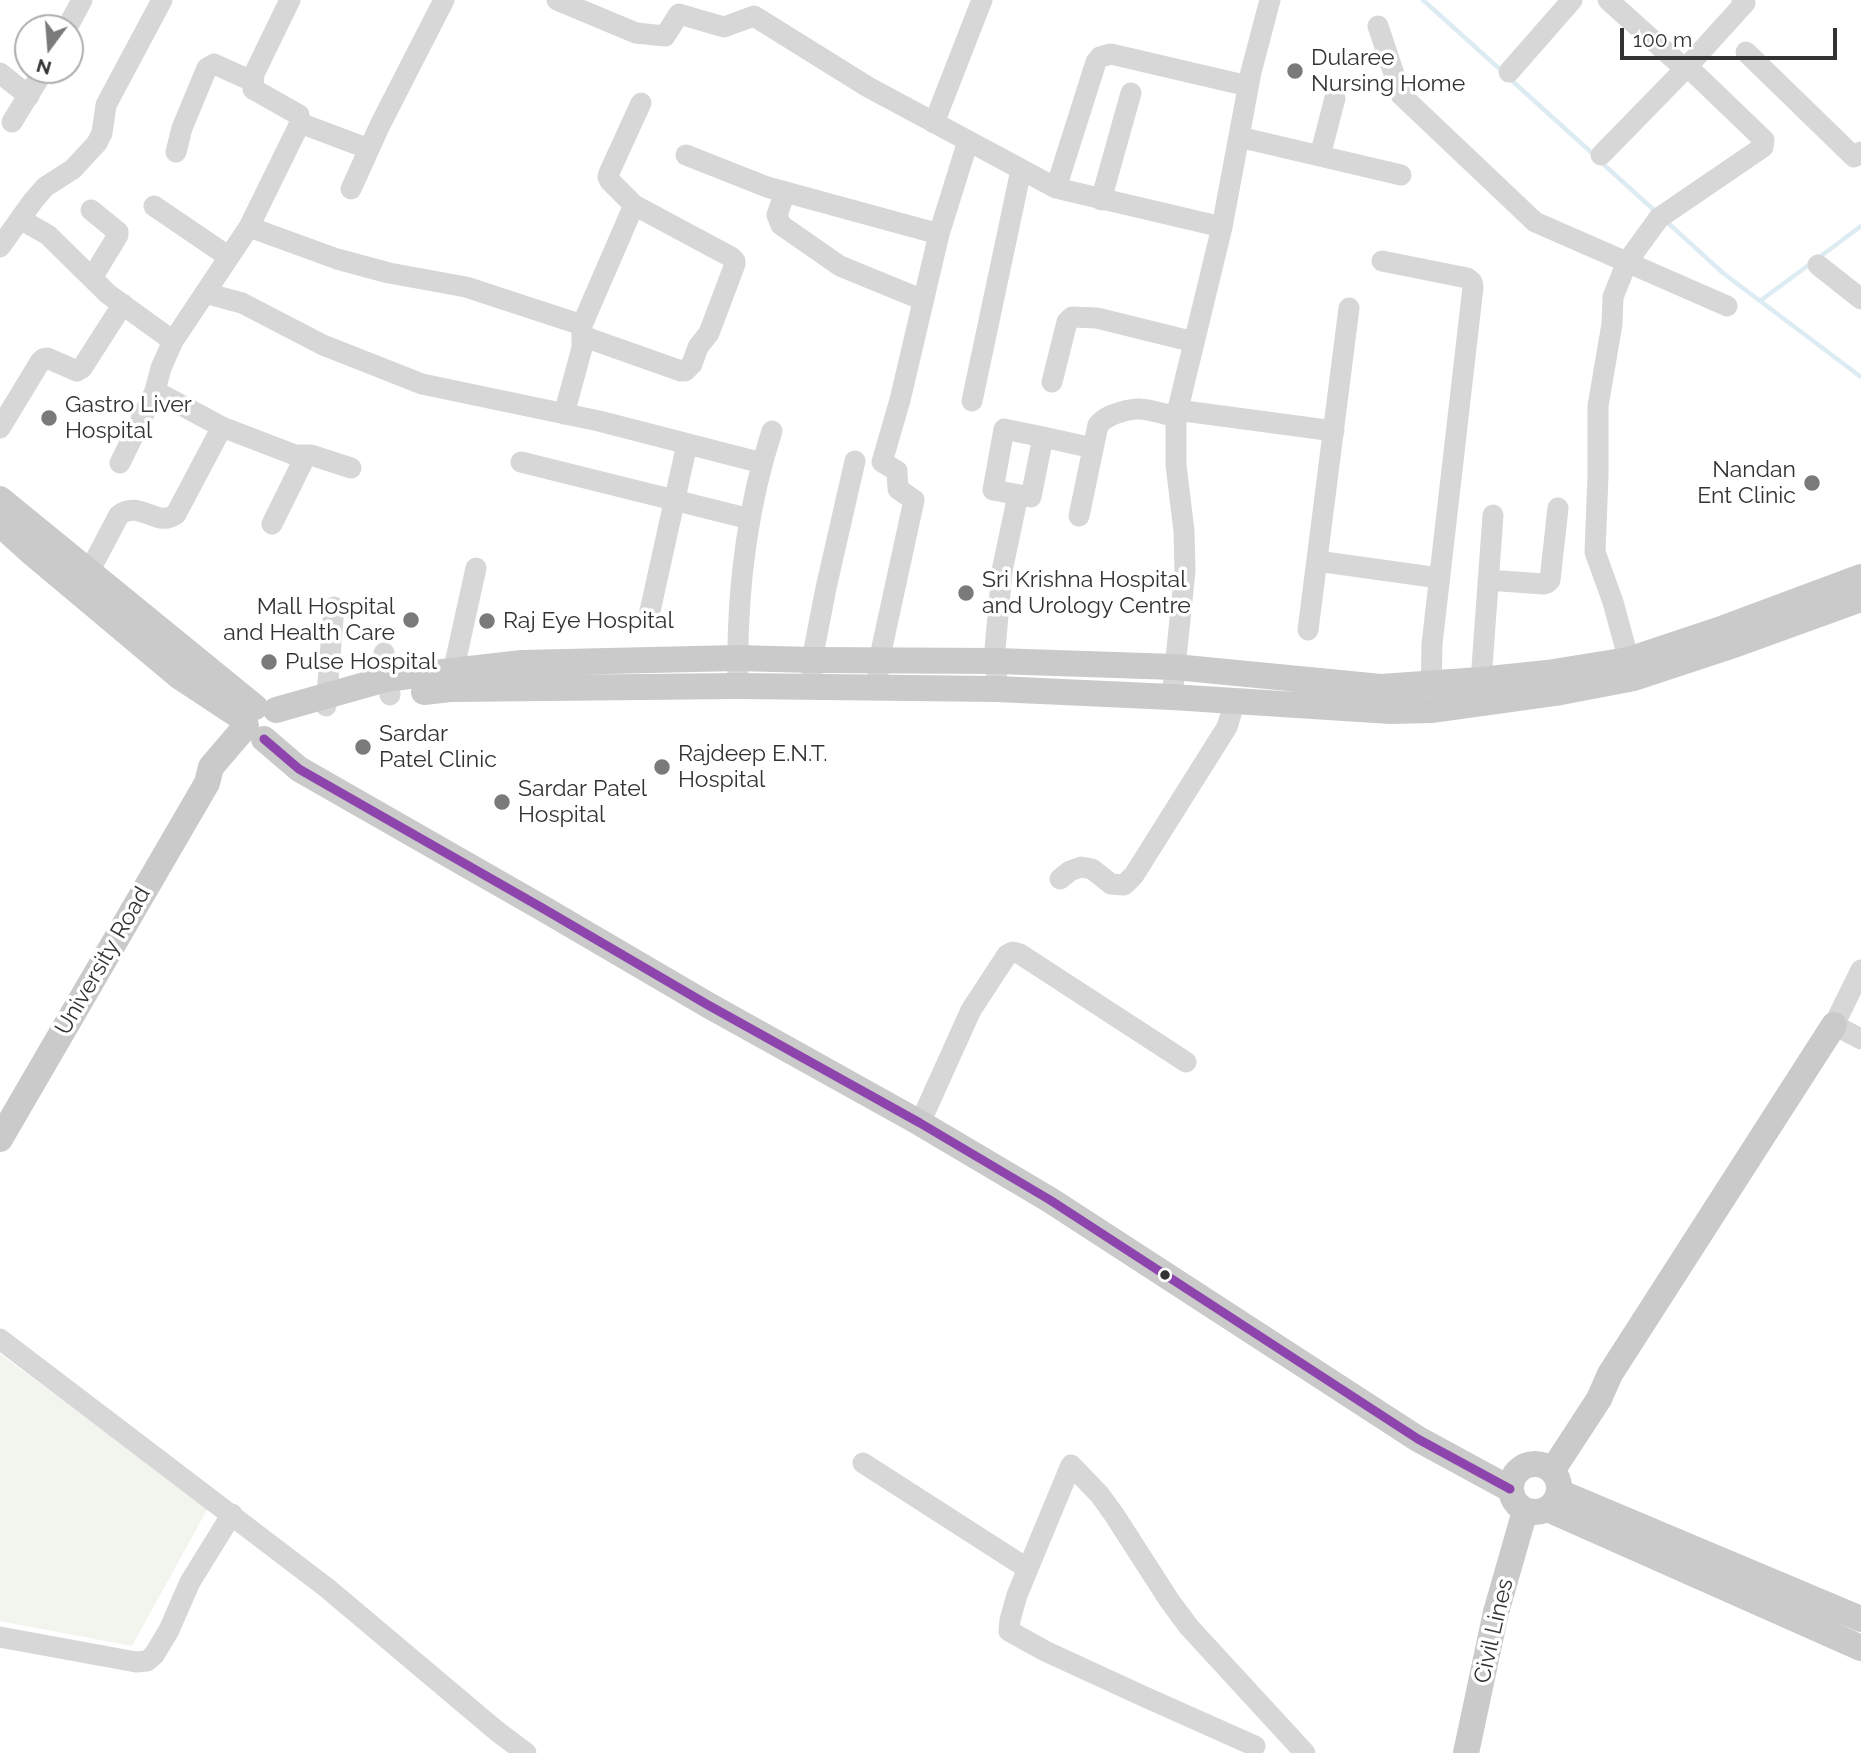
<!DOCTYPE html>
<html>
<head>
<meta charset="utf-8">
<style>
	body { margin:0 }
	#map { position:relative; width:1861px; height:1753px; overflow:hidden; background:#fff; font-family:Raleway,sans-serif }
	canvas { display:block }
	.north { position:absolute; left:14px; top:14px; width:70px; height:70px; box-sizing:border-box; background:#fff; border:2px solid #adadad; border-radius:50%; rotate:196deg; font-size:19px; font-weight:700; line-height:28px; text-align:center; color:#333 }
	.north::after { content:''; display:block; margin:auto; width:24px; height:32px; background:#7a7a7a; clip-path:polygon(50% 0,100% 100%,50% 72%,0 100%) }
	.scale { position:absolute; left:1620px; top:28px; width:217px; height:32px; box-sizing:border-box; border:4px solid #333; border-top:0; padding-left:9px; font-size:21px; line-height:24px; white-space:nowrap; color:#333; -webkit-text-stroke:5px #fff; paint-order:stroke }
</style>
</head>
<body>
<div id="map">
<canvas width="1861" height="1753"></canvas>
<div class="north">N</div>
<div class="scale">100 m</div>
</div>
<script>
const g = document.querySelector('canvas').getContext('2d');
g.lineJoin = 'round';
function fillPath(path, color) { g.fillStyle = color; g.fill(path, 'evenodd'); }
function trace(path, color, width, dash) { g.strokeStyle = color; g.lineWidth = width; g.lineCap = dash ? 'butt' : 'round'; g.setLineDash(dash || []); g.stroke(path); }
function label(font, color, halo, rows, align = 'center') {
  g.font = font + ' Raleway,sans-serif'; g.lineWidth = 7; g.setLineDash([]); g.textBaseline = 'middle'; g.strokeStyle = halo; g.fillStyle = color; for (const [text, x, y, turn = 0] of rows) {
    g.save(); g.translate(x, y); g.rotate((+turn || 0) * Math.PI / 180); g.textAlign = isNaN(turn) ? turn : align; if (halo) g.strokeText(text, 0, 0); g.fillText(text, 0, 0); g.restore();
  }
}
const green = new Path2D(`
	M 0,1354 L 208,1508 L 132,1646 L 0,1621 Z`);
const stream = new Path2D(`
	M 1423,0 L 1503,72
	M 1509,78 L 1593,154
	M 1602,163 L 1655,211
	M 1667,222 L 1723,273 L 1861,377
	M 1817,259 L 1861,226
	M 1760,301 L 1810,264`);
const minor = new Path2D(`
	M 290,0 L 254,74 L 253,89 L 299,115 L 300,123 L 369,149
	M 557,0 L 636,33 L 665,36 L 679,14 L 724,27 L 754,16 L 868,87 L 1056,188 L 1222,227
	M 1608,0 L 1685,69
	M 1378,26 L 1401,95 L 1535,222 L 1727,306
	M 67,28 L 82,0
	M 1746,52 L 1854,157 L 1861,152
	M 1509,72 L 1572,0
	M 0,73 L 29,96
	M 12,122 L 44,70
	M 934,123 L 982,0
	M 1239,137 L 1401,175
	M 176,152 L 182,128 L 207,68 L 214,64 L 252,81
	M 686,155 L 767,187 L 939,234
	M 1601,155 L 1685,69 L 1745,3 L 1742,0
	M 1320,156 L 1335,98
	M 1056,188 L 1096,62 L 1100,57 L 1111,54 L 1248,86
	M 351,189 L 380,125 L 444,0
	M 785,192 L 777,215 L 781,225 L 840,266 L 923,300
	M 1101,200 L 1131,93
	M 154,206 L 229,257
	M 91,210 L 118,232 L 118,235 L 92,278
	M 20,219 L 33,201 L 45,187 L 73,169 L 97,143 L 102,133 L 106,105 L 162,0
	M 249,227 L 337,259 L 389,273 L 466,287 L 582,325 L 634,205
	M 0,247 L 20,219 L 48,235 L 108,294 L 173,341
	M 1382,261 L 1467,278 L 1472,282 L 1473,287 L 1432,644 L 1431,697
	M 1818,265 L 1861,299
	M 205,293 L 242,303 L 323,345 L 422,384 L 599,421 L 762,463
	M 582,336 L 681,371 L 685,371 L 692,364 L 698,347 L 709,333 L 735,264 L 735,261 L 731,257 L 634,205 L 610,181 L 608,177 L 609,173 L 641,103
	M 1052,382 L 1067,322 L 1072,317 L 1097,318 L 1194,342
	M 155,391 L 222,427 L 295,455 L 311,455 L 351,468
	M 972,401 L 1021,170
	M 1177,410 L 1334,431
	M 564,414 L 582,348 L 582,325
	M 0,428 L 40,362 L 43,359 L 47,358 L 77,371 L 82,368 L 123,304
	M 1004,429 L 1043,437 L 1031,497 L 993,490 Z
	M 1043,437 L 1093,448
	M 521,462 L 750,519
	M 120,463 L 155,391 L 161,368 L 173,341 L 249,227 L 300,123
	M 1079,516 L 1098,425 C 1103,419 1106,418 1112,415 C 1140,404 1148,410 1176,417
	M 272,524 L 306,455
	M 1317,561 L 1439,578
	M 90,570 L 119,515 C 140,499 157,529 176,514 L 222,427
	M 1488,580 L 1543,584 L 1547,583 L 1550,580 L 1558,508
	M 650,611 L 687,444
	M 1308,630 L 1349,308
	M 384,653 L 390,695
	M 1632,672 L 1613,602 L 1595,552 L 1598,476 L 1598,406 L 1612,324 L 1613,297 L 1627,262 L 1659,218 L 1763,147 L 1764,140 L 1687,66
	M 812,673 L 812,660 L 826,588 L 855,461
	M 878,674 L 879,661 L 914,500 L 898,489 L 897,471 L 882,462 L 900,400 L 939,234 L 968,141
	M 450,686 L 476,568
	M 738,686 C 736,598 745,514 772,431
	M 997,689 L 995,649 L 1002,571 L 1018,495
	M 1480,695 L 1493,515
	M 1172,697 L 1185,571 L 1184,531 L 1176,465 L 1176,417 L 1222,227 L 1251,72 L 1270,0
	M 326,706 L 334,607
	M 1060,879 L 1070,871 L 1081,867 L 1092,869 L 1111,884 L 1124,885 L 1134,875 L 1227,727 L 1235,701
	M 1861,970 L 1834,1025 L 1861,1039
	M 920,1123 L 971,1010 L 1007,955 L 1013,952 L 1020,954 L 1186,1062
	M 0,1339 L 327,1588 L 498,1732 L 526,1753
	M 863,1463 L 1028,1569
	M 0,1637 L 136,1662 L 147,1661 L 154,1655 L 169,1630 L 190,1582 L 232,1514
	M 1255,1746 L 1145,1697 L 1045,1651 L 1009,1631 L 1010,1620 L 1017,1595 L 1071,1465 L 1100,1495 L 1115,1516 L 1169,1600 L 1189,1627 L 1305,1753`);
const major = new Path2D(`
	M 0,499 L 255,707
	M 0,524 L 31,552 L 180,677 L 245,720
	M 424,692 L 450,689 L 738,686 L 997,689 L 1172,697 L 1391,711 L 1431,710 L 1561,692 L 1634,678 L 1731,646 L 1861,599
	M 276,710 L 386,679 L 417,675 L 522,663 L 737,658 L 812,660 L 996,661 L 1175,667 L 1381,687 L 1480,680 L 1547,673 L 1628,660 L 1724,628 L 1861,577
	M 264,739 L 299,769 L 544,909 L 708,1005 L 920,1123 L 1050,1200 L 1418,1439 L 1510,1489
	M 0,1139 L 207,783 L 211,767 L 246,726
	M1511 1488a24 24 0 1 1 48 0a24 24 0 1 1-48 0Z
	M 1552,1471 L 1599,1399 L 1610,1374 L 1834,1025
	M 1559,1492 L 1861,1619
	M 1548,1509 L 1861,1648
	M 1466,1753 L 1496,1612 L 1525,1511`);
const bus1 = new Path2D(`
	M 264,739 L 299,769 L 544,909 L 708,1005 L 920,1123 L 1050,1200 L 1418,1439 L 1510,1489`);
const markers = [
	[1295,71,9,"#7a7a7a"],
	[49,418,9,"#7a7a7a"],
	[1812,483,9,"#7a7a7a"],
	[966,593,9,"#7a7a7a"],
	[411,620,9,"#7a7a7a"],
	[487,621,9,"#7a7a7a"],
	[269,662,9,"#7a7a7a"],
	[363,747,9,"#7a7a7a"],
	[662,767,9,"#7a7a7a"],
	[502,802,9,"#7a7a7a"],
	[1165,1275,6,"#333"]
];
const poiNames = [
	["Dularee",1311,58],
	["Nursing Home",1311,84],
	["Gastro Liver",65,405],
	["Hospital",65,431],
	["Nandan",1796,470,"right"],
	["Ent Clinic",1796,496,"right"],
	["Sri Krishna Hospital",982,580],
	["and Urology Centre",982,606],
	["Mall Hospital",395,607,"right"],
	["and Health Care",395,633,"right"],
	["Raj Eye Hospital",503,621],
	["Pulse Hospital",285,662],
	["Sardar",379,734],
	["Patel Clinic",379,760],
	["Rajdeep E.N.T.",678,754],
	["Hospital",678,780],
	["Sardar Patel",518,789],
	["Hospital",518,815]
];
const streetNames = [
	["University Road",103,961,-60],
	["Civil Lines",1494,1631,-77]
];
fillPath(green, '#f1f5ed');
trace(stream, '#ddebf3', 4.5);
trace(minor, '#d7d7d7', 21);
trace(major, '#cacaca', 26);
trace(bus1, '#8e44ad', 9);
for (const [x, y, r, color] of markers) { const dot = new Path2D(); dot.arc(x, y, r, 0, 2 * Math.PI); g.fillStyle = color; g.fill(dot); trace(dot, '#fff', 2.5); }
label('23px', '#333', '#fff', poiNames, 'left');
label('23px', '#333', '#fff', streetNames);
</script>
</body>
</html>
